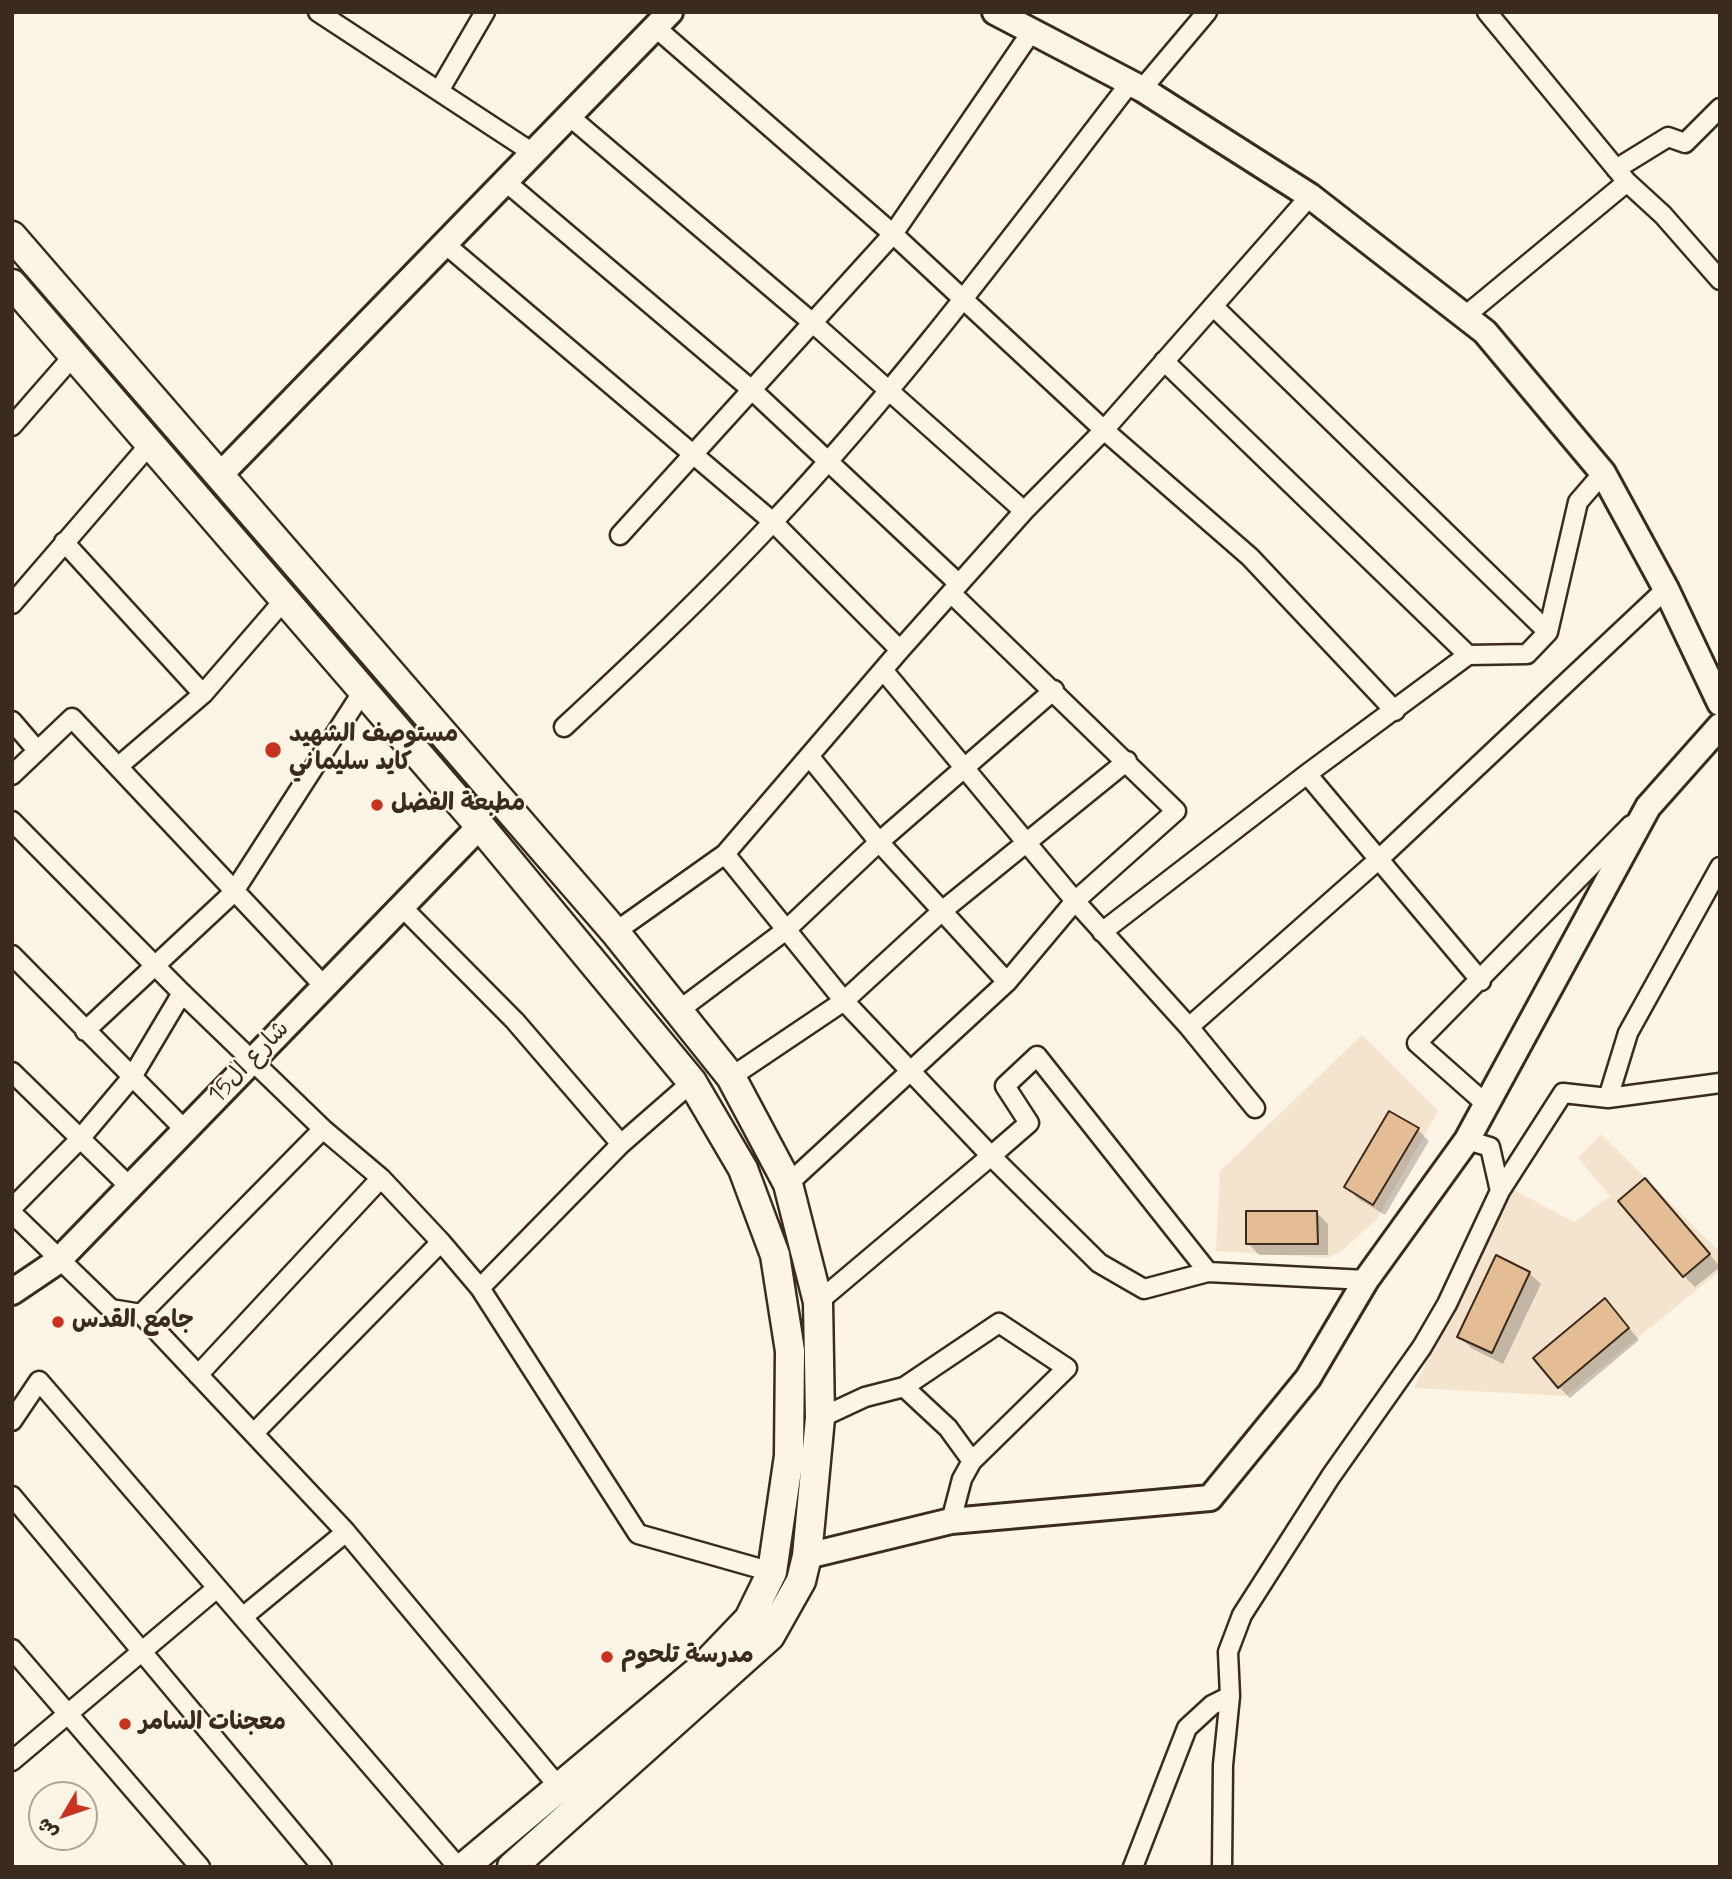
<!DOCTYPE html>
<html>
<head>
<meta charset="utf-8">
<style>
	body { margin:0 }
	#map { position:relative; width:1732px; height:1879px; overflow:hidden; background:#fcf5e5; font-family:Mynerve,"Playpen Sans Arabic",sans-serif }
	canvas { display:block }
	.frame { position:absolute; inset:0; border:14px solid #3b2a1e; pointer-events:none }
	.north { position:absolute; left:28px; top:1781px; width:70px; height:70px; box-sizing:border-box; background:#fcf5e5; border:2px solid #afa495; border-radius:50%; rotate:231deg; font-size:19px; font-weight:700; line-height:28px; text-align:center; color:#3b2a1e }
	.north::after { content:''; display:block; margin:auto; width:24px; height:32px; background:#c8321e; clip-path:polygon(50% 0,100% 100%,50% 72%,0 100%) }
</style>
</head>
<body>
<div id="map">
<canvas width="1732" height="1879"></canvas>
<div class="frame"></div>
<div class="north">ش</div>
</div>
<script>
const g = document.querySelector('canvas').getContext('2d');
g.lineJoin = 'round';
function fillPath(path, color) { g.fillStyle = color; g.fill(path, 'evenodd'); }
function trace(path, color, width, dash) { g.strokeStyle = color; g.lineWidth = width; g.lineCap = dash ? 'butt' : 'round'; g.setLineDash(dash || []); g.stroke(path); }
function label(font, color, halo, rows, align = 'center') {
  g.font = font + ' Mynerve,"Playpen Sans Arabic",sans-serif'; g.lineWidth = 5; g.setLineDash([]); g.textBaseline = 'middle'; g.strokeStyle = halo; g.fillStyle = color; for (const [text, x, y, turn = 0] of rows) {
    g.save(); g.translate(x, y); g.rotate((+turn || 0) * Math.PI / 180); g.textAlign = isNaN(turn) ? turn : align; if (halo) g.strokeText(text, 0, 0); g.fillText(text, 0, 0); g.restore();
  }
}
const built = new Path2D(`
	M 1362,1035 L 1438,1111 L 1377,1219 L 1343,1250 L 1328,1258 L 1216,1251 L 1220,1171 Z
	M 1601,1134 L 1720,1252 L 1720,1271 L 1566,1396 L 1414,1388 L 1512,1189 L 1574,1222 L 1610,1196 L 1578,1158 Z`);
const shadow = new Path2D(`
	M 1390,1113 L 1418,1130 L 1429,1141 L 1385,1215 L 1357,1198 L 1346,1186 Z
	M 1657,1192 L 1720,1267 L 1695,1287 L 1684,1276 Z
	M 1317,1213 L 1328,1224 L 1328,1255 L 1259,1255 L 1248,1243 Z
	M 1529,1273 L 1541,1284 L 1503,1364 L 1471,1348 L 1459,1336 Z
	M 1616,1312 L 1639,1340 L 1570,1398 L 1559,1387 Z`);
const building = new Path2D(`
	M 1389,1111 L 1419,1128 L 1373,1205 L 1344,1187 Z
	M 1645,1178 L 1710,1254 L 1683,1277 L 1618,1201 Z
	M 1246,1211 L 1317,1211 L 1318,1244 L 1246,1244 Z
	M 1496,1255 L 1530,1272 L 1492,1353 L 1457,1337 Z
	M 1605,1298 L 1629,1328 L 1558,1388 L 1533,1358 Z`);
const street = new Path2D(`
	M 318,12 L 533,153
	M 1487,12 L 1627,182 L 1663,215 L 1720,280
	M 655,27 L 893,234 L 1104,430 L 1250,557 L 1395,711
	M 1142,89 L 1207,12
	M 439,91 L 485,12
	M 569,116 L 814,324 L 1024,511
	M 1616,169 L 1668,137 L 1685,143 L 1720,108
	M 506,182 L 753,391 L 959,584
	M 445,244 L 773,522 L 900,650
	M 1213,306 L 1548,632
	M 1465,316 L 1627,182
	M 1164,361 L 1468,655
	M 12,426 L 74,355
	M 620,535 L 893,234 L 1032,31
	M 64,542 L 203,694
	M 12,604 L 150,444
	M 883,670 L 1075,901 L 1189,1027 L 1255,1108
	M 12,721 L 36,749
	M 564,727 C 635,661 706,594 772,523 C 902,385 1015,232 1130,83
	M 809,756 L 879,842 L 1007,982
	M 120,765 L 203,694 L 285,599
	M 1307,774 L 1481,981
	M 12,775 L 72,718 L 324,986
	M 12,821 L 182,993 L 323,1129 L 381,1178 L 441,1242 L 480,1288 L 638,1534 L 772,1572
	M 725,854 L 844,1001 L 991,1156 L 1029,1123 L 1005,1086 L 1037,1056 L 1208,1272
	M 401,906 L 515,1021 L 621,1144
	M 615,932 L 725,854 L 900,650 L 1024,511 L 1104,430 L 1310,196
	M 1102,932 L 1307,774 L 1468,655 L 1527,654 L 1548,632 L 1578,502 L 1603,473
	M 12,955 L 185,1130
	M 678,1011 L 786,930 L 879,842 L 1054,690
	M 1189,1027 L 1378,860 L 1666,589
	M 85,1031 L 233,893 L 363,691
	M 12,1072 L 130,1187
	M 731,1077 L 844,1001 L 942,911 L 1127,761
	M 1608,1098 L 1628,1033 L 1720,867
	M 1487,1105 L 1417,1043 L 1631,825
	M 1467,1140 L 1490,1147 L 1500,1191
	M 788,1184 L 1007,982 L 1075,901 L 1176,811 L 951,593
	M 12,1208 L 79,1140 L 132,1077 L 182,993
	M 12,1213 L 111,1309 L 141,1314 L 323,1129
	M 480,1288 L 621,1144 L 692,1082
	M 818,1302 L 991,1156 L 1099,1263 L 1144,1289 L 1208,1272 L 1366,1280
	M 141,1314 L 346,1532 L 558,1786
	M 198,1375 L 381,1178
	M 904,1387 L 999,1323 L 1067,1368 L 972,1461
	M 820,1418 L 865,1397 L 904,1387 L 948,1428 L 972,1461 L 962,1479 L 951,1521
	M 12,1421 L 39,1381 L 458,1867
	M 254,1433 L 441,1242
	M 12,1496 L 322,1867
	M 244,1616 L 346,1532
	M 12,1649 L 200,1867
	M 12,1761 L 217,1588
	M 1133,1867 L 1187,1728 L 1212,1705 L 1230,1696
	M 1222,1867 L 1223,1765 L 1230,1696 L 1228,1652 L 1242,1615 L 1331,1476 L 1422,1347 L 1447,1304 L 1500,1191 L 1563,1093 L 1608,1098 L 1720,1083`);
const secondary = new Path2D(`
	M 995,12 L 1142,89 L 1310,196 L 1485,332 L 1603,473 L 1666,589 L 1720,703
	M 220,475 L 670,12
	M 12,1292 L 58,1261 L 480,826
	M 807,1556 L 951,1521 L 1210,1498 L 1308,1378 L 1366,1280 L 1467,1140 L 1648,807 L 1720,726`);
const primary = new Path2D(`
	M 12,236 L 615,932 L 731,1077 L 788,1184 L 818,1302 L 820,1418 L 807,1556 L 801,1581 L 770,1636 L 512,1867
	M 12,284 L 480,826 L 692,1082 L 743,1169 L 775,1255 L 790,1351 L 789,1456 L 772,1572 L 749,1619 L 703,1667 L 464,1867`);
const markers = [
	[273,750,9,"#c8321e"],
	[377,805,7,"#c8321e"],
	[58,1322,7,"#c8321e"],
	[607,1657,7,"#c8321e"],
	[125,1724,7,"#c8321e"]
];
const poiNames = [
	["مستوصف الشهيد",289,736],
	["كايد سليماني",289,764],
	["مطبعة الفضل",391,805],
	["جامع القدس",72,1322],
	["مدرسة تلحوم",621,1657],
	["معجنات السامر",139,1724]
];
const streetNames = [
	["شارع ال15",250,1063,-46]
];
fillPath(built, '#f5e4cd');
fillPath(shadow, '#0003');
fillPath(building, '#e4bd94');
trace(building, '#3b2a1e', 2);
trace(street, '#3b2a1e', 23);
trace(secondary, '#3b2a1e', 30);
trace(primary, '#3b2a1e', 33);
trace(street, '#fcf5e5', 18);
trace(secondary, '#fcf5e5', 24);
trace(primary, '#fcf5e5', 28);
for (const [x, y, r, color] of markers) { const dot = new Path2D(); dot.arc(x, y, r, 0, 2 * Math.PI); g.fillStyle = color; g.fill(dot); trace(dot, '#fcf5e5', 2.5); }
label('bold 24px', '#3b2a1e', '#fcf5e5', poiNames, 'left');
label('24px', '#3b2a1e', '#fcf5e5', streetNames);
</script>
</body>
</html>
